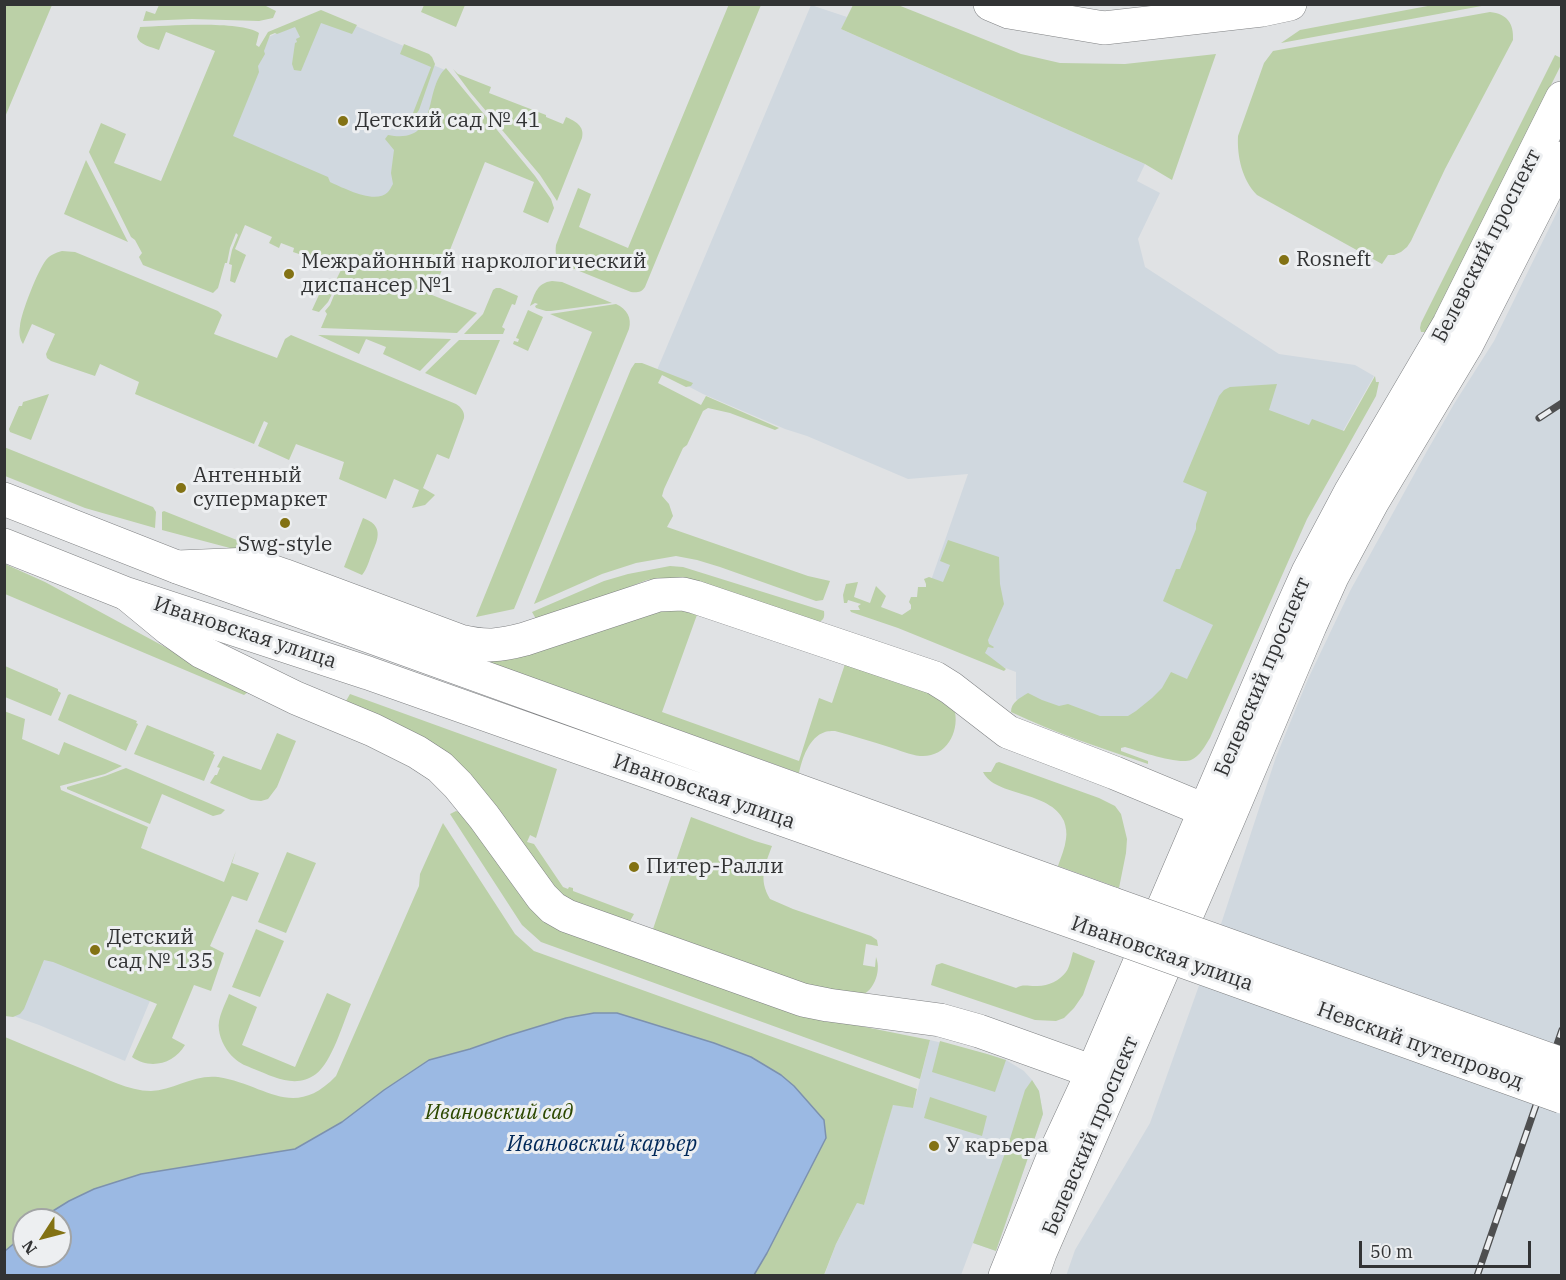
<!DOCTYPE html>
<html>
<head>
<meta charset="utf-8">
<style>
	body { margin:0 }
	#map { position:relative; width:1566px; height:1280px; overflow:hidden; background:#e0e2e4; font-family:"IBM Plex Serif",serif }
	canvas { display:block }
	.frame { position:absolute; inset:0; border:6px solid #323334; pointer-events:none }
	.north { position:absolute; left:12px; top:1208px; width:60px; height:60px; box-sizing:border-box; background:#edeff1; border:2px solid #a2a4a5; border-radius:50%; rotate:234deg; font-size:16px; font-weight:700; line-height:24px; text-align:center; color:#323334 }
	.north::after { content:''; display:block; margin:auto; width:21px; height:27px; background:#837214; clip-path:polygon(50% 0,100% 100%,50% 72%,0 100%) }
	.scale { position:absolute; left:1359px; top:1241px; width:172px; height:27px; box-sizing:border-box; border:3px solid #323334; border-top:0; padding-left:8px; font-size:18px; line-height:21px; white-space:nowrap; color:#323334; -webkit-text-stroke:4px #edeff1; paint-order:stroke }
</style>
</head>
<body>
<div id="map">
<canvas width="1566" height="1280"></canvas>
<div class="frame"></div>
<div class="north">N</div>
<div class="scale">50 m</div>
</div>
<script>
const g = document.querySelector('canvas').getContext('2d');
g.lineJoin = 'round';
function fillPath(path, color) { g.fillStyle = color; g.fill(path, 'evenodd'); }
function trace(path, color, width, dash) { g.strokeStyle = color; g.lineWidth = width; g.lineCap = dash ? 'butt' : 'round'; g.setLineDash(dash || []); g.stroke(path); }
function label(font, color, halo, rows, align = 'center') {
  g.font = font + ' "IBM Plex Serif",serif'; g.lineWidth = 6; g.setLineDash([]); g.textBaseline = 'middle'; g.strokeStyle = halo; g.fillStyle = color; for (const [text, x, y, turn = 0] of rows) {
    g.save(); g.translate(x, y); g.rotate((+turn || 0) * Math.PI / 180); g.textAlign = isNaN(turn) ? turn : align; if (halo) g.strokeText(text, 0, 0); g.fillText(text, 0, 0); g.restore();
  }
}
const built = new Path2D(`
	M 811,5 L 847,17 L 841,29 L 1145,164 L 1137,181 L 1160,193 L 1138,239 L 1145,267 L 1279,354 L 1355,365 L 1374,376 L 1288,528 L 1189,730 L 1027,707 L 1016,699 L 1016,672 L 911,632 L 919,615 L 968,474 L 908,479 L 807,436 L 785,429 L 703,394 L 657,370 Z
	M 320,11 L 430,57 L 433,65 L 445,70 L 409,219 L 224,144 L 265,39 Z
	M 1561,204 L 1561,1275 L 1066,1276 L 1075,1250 L 1150,1123 L 1222,921 L 1276,757 L 1308,679 L 1350,591 L 1427,451 L 1454,404 L 1494,341 Z
	M 55,861 L 186,914 L 125,1061 L 39,1025 L 5,1013 L 4,986 Z
	M 930,1040 L 987,1054 L 1006,1060 L 1024,1071 L 1032,1080 L 1039,1091 L 1043,1114 L 996,1251 L 973,1243 L 961,1275 L 824,1276 L 836,1244 L 857,1203 L 864,1205 L 893,1104 L 913,1108 Z`);
const green = new Path2D(`
	M 5,4 L 52,5 L 5,117 L 4,5 Z
	M 262,4 L 276,11 L 273,18 L 259,21 L 192,19 L 143,21 L 146,11 L 155,14 L 159,5 Z
	M 729,4 L 761,5 L 645,287 C 642,292 637,293 631,292 L 562,264 C 556,259 555,253 556,245 L 578,188 L 591,194 L 579,227 L 628,248 Z
	M 424,5 L 424,4 L 465,5 L 456,27 L 421,12 Z
	M 853,5 L 898,5 L 1021,54 L 1060,63 L 1125,64 L 1216,54 L 1172,180 L 1145,164 L 841,29 Z
	M 1433,5 L 1487,5 L 1281,43 L 1300,30 Z
	M 321,10 L 357,25 L 352,34 L 321,23 L 301,71 L 294,70 L 292,64 L 295,43 L 297,42 L 296,39 L 300,37 L 295,27 L 277,34 L 275,33 L 270,35 L 264,51 L 265,54 L 258,66 L 259,72 L 233,136 L 328,177 L 330,182 C 344,188 375,205 388,192 C 390,190 391,187 393,184 L 391,173 L 394,150 L 385,139 L 388,135 C 441,145 422,90 446,68 L 535,176 L 551,199 L 554,208 L 548,223 L 523,212 L 534,182 L 485,162 L 432,295 L 477,313 L 457,333 L 321,328 L 327,314 L 325,311 L 330,305 L 335,293 L 333,292 L 328,302 L 319,312 L 312,310 L 323,286 L 331,290 L 343,266 L 316,255 L 314,259 L 293,252 L 294,248 L 281,243 L 279,248 L 269,243 L 272,237 L 245,225 L 235,249 L 246,255 L 235,283 L 230,281 L 232,265 L 229,264 L 232,250 L 238,235 L 236,233 L 230,248 L 227,263 L 225,263 L 218,288 L 213,293 L 143,265 L 139,257 L 142,253 L 135,240 L 131,237 L 89,152 L 101,123 L 126,134 L 114,163 L 161,181 L 215,51 L 166,32 L 159,50 C 152,47 139,45 137,37 C 137,35 140,29 140,27 C 166,26 240,20 259,33 L 256,45 L 259,47 L 268,32 Z
	M 1490,12 C 1507,14 1514,23 1513,40 L 1445,169 L 1411,241 L 1407,247 L 1401,252 L 1394,255 L 1388,255 L 1382,264 L 1257,195 C 1242,180 1237,156 1238,136 L 1264,63 L 1273,51 Z
	M 404,44 L 429,54 L 432,57 L 435,64 L 419,110 L 411,121 L 413,113 L 431,67 L 400,54 Z
	M 1555,55 L 1561,58 L 1561,65 L 1430,327 L 1426,332 L 1421,332 L 1420,328 L 1421,323 Z
	M 453,69 L 458,74 L 491,87 L 489,93 L 546,115 L 546,117 L 563,124 L 566,117 C 575,121 585,126 582,138 L 557,201 L 540,175 L 470,92 Z
	M 86,160 L 128,242 L 64,214 Z
	M 62,251 L 75,252 L 218,311 L 222,315 L 214,334 L 277,358 L 285,339 L 291,335 L 456,404 C 461,407 465,412 464,418 L 449,459 L 437,454 L 423,488 L 435,495 L 425,505 L 412,508 L 419,490 L 394,479 L 386,499 L 339,479 L 344,462 L 296,444 L 289,460 L 258,446 L 268,423 L 264,421 L 254,444 L 135,394 L 139,382 L 100,364 L 95,376 L 51,361 L 47,358 L 46,354 L 55,334 L 32,324 L 23,344 C 19,338 19,332 20,326 C 21,313 38,270 46,260 C 50,255 55,253 62,251 Z
	M 552,281 L 562,282 L 612,303 L 551,311 L 546,311 L 536,308 L 535,306 L 538,304 L 535,303 L 530,306 C 535,293 537,283 552,281 Z
	M 496,288 L 500,288 L 518,296 L 515,305 L 512,304 L 502,327 L 505,329 L 503,334 L 464,334 L 483,314 L 493,290 Z
	M 616,304 C 627,309 632,318 629,329 L 514,609 L 476,617 L 592,332 L 550,314 Z
	M 528,310 L 543,317 L 528,351 L 513,344 L 514,341 L 518,342 L 519,339 L 516,338 Z
	M 318,335 L 319,335 L 451,339 L 420,371 L 383,354 L 386,347 L 366,339 L 359,354 Z
	M 459,340 L 500,340 L 476,395 L 425,373 Z
	M 635,363 L 642,363 L 693,383 L 691,386 L 686,387 L 662,375 L 658,383 L 701,405 L 706,396 L 779,428 L 775,430 L 730,413 L 708,408 L 703,411 L 687,445 L 683,448 L 664,489 L 662,496 L 669,504 L 673,516 L 667,527 L 808,576 L 830,581 L 823,600 L 816,601 L 720,567 L 697,560 L 676,556 L 636,563 L 602,574 L 534,604 L 631,369 Z
	M 1375,376 L 1376,382 L 1379,382 L 1376,396 L 1307,519 L 1210,738 C 1205,746 1200,756 1191,760 C 1178,765 1139,751 1125,747 L 1121,748 L 1121,751 L 1148,761 L 1148,764 C 1101,748 1055,733 1011,712 C 1011,702 1020,698 1028,693 L 1042,700 L 1059,706 L 1068,704 L 1100,716 L 1128,716 L 1136,711 L 1152,698 L 1162,688 L 1171,672 L 1187,679 L 1213,625 L 1163,601 L 1176,569 L 1180,569 L 1196,529 L 1196,524 L 1207,492 L 1183,482 L 1219,396 L 1224,390 L 1230,387 L 1277,384 L 1269,410 L 1309,425 L 1312,419 L 1344,431 Z
	M 49,394 L 31,440 L 10,432 L 9,429 L 19,406 L 22,406 L 23,402 Z
	M 4,447 L 153,507 L 156,512 L 155,528 L 85,508 L 5,476 Z
	M 164,511 L 287,560 L 279,561 L 162,530 L 162,512 Z
	M 363,518 C 383,525 379,538 372,553 C 369,561 367,569 362,575 L 344,567 Z
	M 948,540 L 999,557 L 1000,584 L 1004,604 L 988,640 L 989,644 L 994,647 L 993,648 L 988,647 L 985,653 L 1006,669 L 1004,671 L 898,628 L 851,612 L 850,610 L 860,610 L 858,606 L 861,604 L 848,600 L 847,603 L 844,603 L 843,595 L 846,584 L 858,582 L 854,597 L 870,603 L 876,586 L 886,596 L 881,607 L 902,615 L 911,609 L 911,605 L 909,602 L 911,597 L 917,597 L 918,587 L 926,587 L 926,584 L 924,579 L 929,577 L 943,582 L 950,565 L 940,561 Z
	M 5,564 L 45,582 L 248,692 L 244,695 L 5,594 Z
	M 670,566 L 683,567 L 824,611 C 825,619 823,620 816,624 L 681,579 L 664,578 L 647,580 L 577,607 L 536,619 L 532,612 L 604,581 L 628,574 Z
	M 660,607 L 698,612 L 662,712 L 799,761 L 819,698 L 832,703 L 845,664 L 924,688 L 955,712 C 959,734 945,758 920,756 C 910,755 899,750 889,747 C 871,741 853,736 835,731 C 833,731 826,731 825,732 C 809,737 802,759 799,773 L 423,639 Z
	M 5,666 L 58,689 L 58,691 L 61,693 L 51,716 L 5,697 Z
	M 70,694 L 137,721 L 136,723 L 138,724 L 126,751 L 58,720 L 68,695 Z
	M 350,694 L 557,769 L 536,838 L 530,835 L 527,842 L 534,844 L 563,887 L 568,889 L 569,887 L 573,888 L 573,891 L 634,914 L 629,923 L 586,911 L 547,884 L 346,701 Z
	M 4,711 L 25,719 L 22,739 L 59,755 L 64,742 L 122,766 L 105,774 L 60,786 L 61,790 L 148,827 L 141,848 L 224,882 L 236,851 L 232,863 L 259,873 L 247,901 L 232,896 L 210,946 L 224,953 L 211,991 L 194,985 L 172,1038 L 185,1045 C 174,1064 150,1070 132,1057 L 157,1004 L 53,962 L 44,960 L 24,1009 L 20,1014 L 13,1017 L 5,1016 Z
	M 147,725 L 214,752 L 213,754 L 215,755 L 204,781 L 134,754 Z
	M 277,733 L 296,741 L 277,787 L 268,799 L 261,801 L 251,800 L 210,783 L 215,775 L 217,775 L 220,768 L 217,767 L 223,756 L 261,770 Z
	M 999,762 L 1099,798 L 1115,806 L 1121,814 L 1127,839 L 1126,853 L 1119,888 L 1058,866 C 1061,857 1065,848 1066,839 C 1067,833 1066,827 1064,821 C 1050,790 995,797 983,772 L 991,772 L 996,763 Z
	M 126,768 L 225,810 L 221,814 L 213,816 L 162,794 L 150,824 L 67,789 L 67,787 L 105,776 Z
	M 456,811 L 462,813 L 522,898 L 845,1023 L 930,1040 L 920,1079 L 541,942 L 522,925 L 450,814 Z
	M 691,817 L 755,841 L 772,846 C 765,865 758,879 770,899 L 793,909 L 871,936 L 877,940 L 878,946 L 866,944 L 863,965 L 875,967 L 876,957 C 882,972 873,994 857,997 C 852,998 846,997 842,997 L 653,929 Z
	M 443,823 L 515,934 L 534,951 L 917,1089 L 913,1108 L 893,1105 L 864,1205 L 857,1203 L 836,1244 L 824,1275 L 5,1275 L 5,1037 C 31,1048 58,1059 85,1070 C 106,1078 128,1091 151,1091 C 173,1090 195,1074 218,1077 C 265,1084 293,1121 336,1076 L 419,886 L 420,874 ZM 24,1220 L 60,1220 L 60,1256 L 24,1256 Z
	M 287,852 L 316,863 L 286,933 L 258,922 Z
	M 256,929 L 284,941 L 260,997 L 232,987 Z
	M 1073,952 L 1095,961 L 1083,995 L 1074,1008 L 1064,1018 L 1056,1021 L 1035,1020 L 931,985 L 936,965 L 942,963 L 1016,988 C 1023,984 1027,986 1035,986 C 1047,987 1059,981 1066,972 C 1070,967 1071,958 1073,952 Z
	M 327,993 L 351,1004 C 343,1023 332,1062 316,1074 C 296,1089 274,1077 254,1069 C 247,1066 240,1064 234,1058 C 227,1052 220,1040 219,1030 C 217,1018 225,1005 229,994 L 257,1007 L 242,1045 L 295,1067 Z
	M 940,1041 L 987,1054 L 1006,1060 L 995,1092 L 932,1072 Z
	M 1032,1080 L 1039,1091 L 1043,1114 L 996,1251 L 973,1243 L 1009,1142 L 1025,1090 Z
	M 930,1097 L 987,1116 L 982,1136 L 924,1118 Z`);
const water = new Path2D(`
	M 594,1013 L 617,1013 L 714,1043 L 751,1057 L 781,1075 L 794,1086 L 824,1120 L 826,1138 L 767,1253 L 754,1275 L 5,1275 L 5,1251 L 24,1235 L 24,1256 L 60,1256 L 60,1220 L 41,1220 L 48,1214 L 69,1201 L 94,1189 L 141,1174 L 295,1149 L 342,1122 L 384,1090 L 429,1060 L 470,1049 L 507,1036 L 566,1018 Z`);
const minor = new Path2D(`
	M 990,4 L 1009,12 L 1104,28 L 1262,10 L 1290,4
	M 178,567 L 251,564 L 283,575 L 460,641 C 486,647 499,646 525,639 L 658,595 L 683,594 L 695,597 L 935,678 L 951,688 L 1008,732 L 1115,773 L 1226,819
	M 128,595 L 168,628 L 202,652 L 296,698 L 373,730 L 417,752 L 440,767 L 458,785 L 484,817 L 542,897 L 553,908 L 567,916 L 803,1000 L 828,1005 L 940,1020 L 979,1031 L 1113,1079
	M 1005,1276 L 1054,1155 L 1093,1071 L 1287,619 L 1308,572 L 1351,491 L 1449,324 L 1562,98
	M 1032,1276 L 1040,1253 L 1228,820 L 1310,626 L 1332,577 L 1373,501 L 1467,344 L 1562,158`);
const major = new Path2D(`
	M 4,499 L 177,567 L 1113,904
	M 4,545 L 127,594 L 368,673 L 1104,933`);
const rail = new Path2D(`
	M 1539,418 L 1562,403
	M 1477,1276 L 1562,1030`);
const majorBridge = new Path2D(`
	M 1113,904 L 1562,1064
	M 1104,933 L 1562,1097`);
const markers = [
	[343,121,6,"#837214"],
	[1284,260,6,"#837214"],
	[289,274,6,"#837214"],
	[181,488,6,"#837214"],
	[285,523,6,"#837214"],
	[634,867,6,"#837214"],
	[95,950,6,"#837214"],
	[934,1146,6,"#837214"]
];
const poiNames = [
	["Детский сад № 41",355,121],
	["Rosneft",1296,260],
	["Межрайонный наркологический",301,262],
	["диспансер №1",301,286],
	["Антенный",193,476],
	["супермаркет",193,500],
	["Swg-style",285,545,"center"],
	["Питер-Ралли",646,867],
	["Детский",107,938],
	["сад № 135",107,962],
	["У карьера",946,1146]
];
const streetNames = [
	["Белевский проспект",1487,246,-63],
	["Ивановская улица",245,633,18],
	["Белевский проспект",1263,677,-67],
	["Ивановская улица",704,792,19],
	["Ивановская улица",1162,954,19],
	["Невский путепровод",1420,1046,20],
	["Белевский проспект",1091,1136,-67]
];
const parkNames = [
	["Ивановский сад",499,1113]
];
const waterNames = [
	["Ивановский карьер",602,1145]
];
fillPath(built, '#d0d8df');
fillPath(green, '#bbd0a7');
fillPath(water, '#9bb9e3');
trace(water, '#7c91ae', 1.5);
trace(minor, '#7f8183', 34);
trace(major, '#7f8183', 34);
trace(minor, '#fff', 33);
trace(major, '#fff', 33);
trace(rail, '#4e4f50', 7);
trace(rail, '#edeff1', 4.5, [14]);
trace(majorBridge, '#7f8183', 34, []);
trace(majorBridge, '#fff', 33);
for (const [x, y, r, color] of markers) { const dot = new Path2D(); dot.arc(x, y, r, 0, 2 * Math.PI); g.fillStyle = color; g.fill(dot); trace(dot, '#edeff1', 2); }
label('21px', '#323334', '#edeff1', poiNames, 'left');
label('21px', '#323334', '#edeff1', streetNames);
label('italic 21px', '#2c4800', '#edeff1', parkNames);
label('italic 22px', '#002859', '#edeff1', waterNames);
</script>
</body>
</html>
